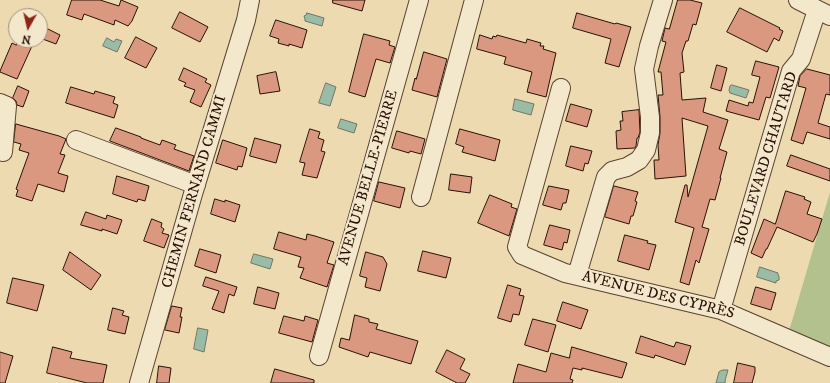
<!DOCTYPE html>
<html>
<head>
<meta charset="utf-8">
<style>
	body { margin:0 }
	#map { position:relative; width:830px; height:383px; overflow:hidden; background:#eddab0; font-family:"IM FELL DW Pica",serif }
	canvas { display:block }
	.north { position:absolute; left:8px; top:8px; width:40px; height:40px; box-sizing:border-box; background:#f3e7cc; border:1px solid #a2917c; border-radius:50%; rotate:188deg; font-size:11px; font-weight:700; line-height:16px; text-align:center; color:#291105 }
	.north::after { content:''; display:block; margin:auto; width:14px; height:18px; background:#8f2418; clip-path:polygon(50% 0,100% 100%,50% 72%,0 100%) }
</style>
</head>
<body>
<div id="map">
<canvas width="830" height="383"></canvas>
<div class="north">N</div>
</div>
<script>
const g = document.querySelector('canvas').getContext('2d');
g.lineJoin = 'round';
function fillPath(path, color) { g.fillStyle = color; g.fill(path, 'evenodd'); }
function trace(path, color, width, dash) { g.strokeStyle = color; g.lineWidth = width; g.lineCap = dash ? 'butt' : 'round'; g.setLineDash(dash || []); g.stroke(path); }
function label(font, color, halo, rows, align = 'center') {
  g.font = font + ' "IM FELL DW Pica",serif'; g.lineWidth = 4; g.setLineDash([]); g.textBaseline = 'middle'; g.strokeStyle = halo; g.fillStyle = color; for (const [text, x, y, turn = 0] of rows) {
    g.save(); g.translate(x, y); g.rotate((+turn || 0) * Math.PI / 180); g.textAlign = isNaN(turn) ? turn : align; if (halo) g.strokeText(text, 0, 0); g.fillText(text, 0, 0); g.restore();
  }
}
const green = new Path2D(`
	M 830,192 L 830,348 L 789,330 L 792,321 Z`);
const water = new Path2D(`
	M 307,13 L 324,18 L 322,26 L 305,21 L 305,19 L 304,16 L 306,15 Z
	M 107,38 L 114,42 L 116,39 L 122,41 L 117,52 L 103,46 Z
	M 326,83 L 336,87 L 330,106 L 319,103 Z
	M 732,85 L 749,90 L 746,98 L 730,93 L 729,90 L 730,86 Z
	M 515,99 L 534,104 L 531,115 L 513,110 Z
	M 341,119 L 357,124 L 354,133 L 338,128 Z
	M 254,254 L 273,259 L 270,269 L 251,263 Z
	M 760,267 L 778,273 L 778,275 L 779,276 L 779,280 L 776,281 L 776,283 L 757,277 Z
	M 198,328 L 208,330 L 204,352 L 194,349 Z
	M 723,370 L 728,370 C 727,375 725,378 725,383 L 716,383 L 719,372 Z`);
const building = new Path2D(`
	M 72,0 L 100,0 L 119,6 L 121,0 L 138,7 L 132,21 L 128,26 L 115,20 L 114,25 L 84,14 L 82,20 L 67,15 Z
	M 333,0 L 365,0 L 362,11 L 333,3 Z
	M 678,0 L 690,0 L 702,3 L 696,25 L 693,24 L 688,41 L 686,41 L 682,53 L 684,72 L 680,73 L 682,100 L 706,98 L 703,112 L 728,120 L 719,149 L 727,152 L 720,178 L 721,178 L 715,200 L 710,199 L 702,227 L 709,229 L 699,263 L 696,260 L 689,285 L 680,282 L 694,228 L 675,222 L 685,185 L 687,185 L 688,197 L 708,126 L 682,118 L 686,176 L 655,179 L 654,160 L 659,160 L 658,145 L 660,133 L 660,117 L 658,95 L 663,95 L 661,72 L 658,72 L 666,42 L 662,41 L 665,28 L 669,29 Z
	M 740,8 L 780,28 L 779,29 L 783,31 L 779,41 L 774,38 L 767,52 L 727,32 Z
	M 180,12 L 208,27 L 200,42 L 172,28 Z
	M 577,13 L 615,24 L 616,23 L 631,27 L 619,67 L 605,63 L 611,39 L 573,28 Z
	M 276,20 L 307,30 L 302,48 L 289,44 L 289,46 L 278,43 L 279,39 L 270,36 Z
	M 40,25 L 60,35 L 56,44 L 40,38 Z
	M 364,34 L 390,41 L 389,45 L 395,47 L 390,63 L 376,59 L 365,97 L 349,92 Z
	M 480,35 L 492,39 L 493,36 L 496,37 L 497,35 L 526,43 L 527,39 L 541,43 L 540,46 L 544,46 L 543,49 L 556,53 L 546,97 L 527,92 L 532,72 L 504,64 L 506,57 L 477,49 Z
	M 136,37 L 157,48 L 146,68 L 125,58 Z
	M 18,40 L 32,46 L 17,79 L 0,72 L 0,71 L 12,43 L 16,45 Z
	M 424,52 L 447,59 L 437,97 L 412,90 L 415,78 L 416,79 Z
	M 756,61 L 779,67 L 770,98 L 766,97 L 759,120 L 726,111 L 729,100 L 748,106 L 749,102 L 753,103 L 760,77 L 752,75 Z
	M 717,65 L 727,68 L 721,91 L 711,88 Z
	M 184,68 L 207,79 L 205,82 L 211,85 L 201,107 L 190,102 L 195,90 L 184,86 L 186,83 L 179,80 Z
	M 807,69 L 830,75 L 830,95 L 826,94 L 818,123 L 830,127 L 830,139 L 807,132 L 803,144 L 791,140 L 806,88 L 798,86 L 800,76 Z
	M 276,72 L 280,91 L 260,94 L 257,76 Z
	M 18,86 L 29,91 L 23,107 L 17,105 L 16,101 L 13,98 Z
	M 71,87 L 94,94 L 95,91 L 115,97 L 113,103 L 118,105 L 114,118 L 66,103 Z
	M 571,104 L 592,110 L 587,127 L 566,121 Z
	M 639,110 L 640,132 L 638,138 L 637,138 L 636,146 L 635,148 L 617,149 L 616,131 L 621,130 L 620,121 L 623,121 L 622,112 Z
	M 16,124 L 59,136 L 66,139 L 60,154 L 65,155 L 58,173 L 68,176 L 64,192 L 38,184 L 32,201 L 16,196 L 18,190 L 16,189 L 29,153 L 19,150 L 21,144 L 14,142 Z
	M 116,128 L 141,137 L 141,138 L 160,145 L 162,140 L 176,145 L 174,149 L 194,156 L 189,171 L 110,141 Z
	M 310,129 L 320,132 L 318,138 L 324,140 L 321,151 L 325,152 L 317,178 L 302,175 L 305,163 L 300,162 Z
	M 460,129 L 500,140 L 495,161 L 462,152 L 464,147 L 456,144 Z
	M 397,131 L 425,139 L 421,154 L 410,151 L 409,153 L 392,148 Z
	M 255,138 L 281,145 L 276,163 L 250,156 Z
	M 223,140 L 247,148 L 242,167 L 238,166 L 237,170 L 216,163 Z
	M 571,146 L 592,151 L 588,164 L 585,163 L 583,171 L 566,166 Z
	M 791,155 L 830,169 L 830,181 L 787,166 Z
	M 451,174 L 472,177 L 470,193 L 449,190 Z
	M 117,176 L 149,186 L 145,201 L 138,199 L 137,202 L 113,194 Z
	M 379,182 L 405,188 L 400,208 L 374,201 Z
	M 549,186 L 569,190 L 566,203 L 563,203 L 561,210 L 543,205 Z
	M 614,186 L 638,192 L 635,201 L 637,202 L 633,216 L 631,216 L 629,224 L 605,217 Z
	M 786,191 L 805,197 L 804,199 L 811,202 L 807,214 L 822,219 L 817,234 L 813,242 L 777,227 L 767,249 L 766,249 L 762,258 L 751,253 L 764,219 L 775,224 Z
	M 490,195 L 512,204 L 511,207 L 517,209 L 509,236 L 478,223 Z
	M 215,199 L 225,202 L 225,200 L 240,205 L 235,222 L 211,214 Z
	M 86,212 L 106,219 L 107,215 L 122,220 L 117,234 L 102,229 L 102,231 L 81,225 Z
	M 152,219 L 162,223 L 161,227 L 164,229 L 162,233 L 169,235 L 164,248 L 144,241 Z
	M 550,225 L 570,230 L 567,243 L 564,242 L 562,250 L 544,245 Z
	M 279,232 L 306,240 L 307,234 L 315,236 L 334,242 L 327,263 L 334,265 L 327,287 L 300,278 L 304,268 L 298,267 L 301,257 L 274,249 Z
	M 625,235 L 648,241 L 647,243 L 656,245 L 649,270 L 618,261 Z
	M 200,249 L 221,255 L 216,273 L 195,266 Z
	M 423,251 L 451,258 L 446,278 L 418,271 Z
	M 70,252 L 101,275 L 91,290 L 63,270 Z
	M 366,252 L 383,257 L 387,264 L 380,291 L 365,287 L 367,278 L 360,276 Z
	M 206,277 L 237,287 L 234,296 L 229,294 L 224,313 L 212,309 L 219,291 L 203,286 Z
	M 13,278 L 44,285 L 37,311 L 7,303 Z
	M 508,285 L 521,289 L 519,295 L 524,296 L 519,315 L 513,314 L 511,322 L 498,318 Z
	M 258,287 L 279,293 L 275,309 L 254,304 Z
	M 756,287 L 776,293 L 771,310 L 751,304 Z
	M 563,302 L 588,310 L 581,329 L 557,321 Z
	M 172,306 L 182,308 L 180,317 L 182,317 L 179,333 L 165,330 Z
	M 113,308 L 124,311 L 122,315 L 129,317 L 125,334 L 108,330 Z
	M 355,315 L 369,319 L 369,322 L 378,324 L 376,329 L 418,341 L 411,364 L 370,352 L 368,357 L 339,347 L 341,338 L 349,340 Z
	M 284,316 L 304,321 L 305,316 L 318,320 L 312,342 L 279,333 Z
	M 533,319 L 556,325 L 548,352 L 525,345 Z
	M 641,336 L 674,347 L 676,342 L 691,346 L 685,365 L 655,355 L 654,358 L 636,353 Z
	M 53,347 L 72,352 L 70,358 L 107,365 L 103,383 L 87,383 L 47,373 Z
	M 572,347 L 627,363 L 622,378 L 582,368 L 582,370 L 573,368 L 570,379 L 573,380 L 572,383 L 513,383 L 518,364 L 546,372 L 551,353 L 569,358 Z
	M 447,350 L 465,359 L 460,369 L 470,374 L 465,383 L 457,383 L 436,372 Z
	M 0,352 L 13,356 L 5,383 L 0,383 Z
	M 738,363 L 755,367 L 755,372 L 752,383 L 734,383 Z
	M 159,366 L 171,368 L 169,383 L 157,383 Z
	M 275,369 L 314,380 L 314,383 L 271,383 Z`);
const minor = new Path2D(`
	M 798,0 L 830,16
	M 561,88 L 519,240 L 517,247 L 522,255 L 565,273 L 721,310 L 830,357
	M 0,103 L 7,106 L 3,152
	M 76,140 L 196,185
	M 421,197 L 474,0
	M 577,275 L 606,177 L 612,171 L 627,167 L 639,160 L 646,150 L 650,133 L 650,117 L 644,69 L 649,46 L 663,0
	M 721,310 L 791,71 L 801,59 L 817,10
	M 319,356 L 419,0
	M 139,383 L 193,194 L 246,20 L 250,0`);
const streetNames = [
	["BOULEVARD CHAUTARD",767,159,-73],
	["AVENUE BELLE-PIERRE",369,178,-74],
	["CHEMIN FERNAND CAMMI",195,192,-74],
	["AVENUE DES CYPRÈS",658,296,14]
];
fillPath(green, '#b3c18f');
fillPath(water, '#9abba6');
trace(water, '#6d7766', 1);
fillPath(building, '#db9881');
trace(building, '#291105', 1);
trace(minor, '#5a4330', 20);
trace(minor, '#f3e7cc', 18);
label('15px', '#291105', '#f3e7cc', streetNames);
</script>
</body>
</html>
